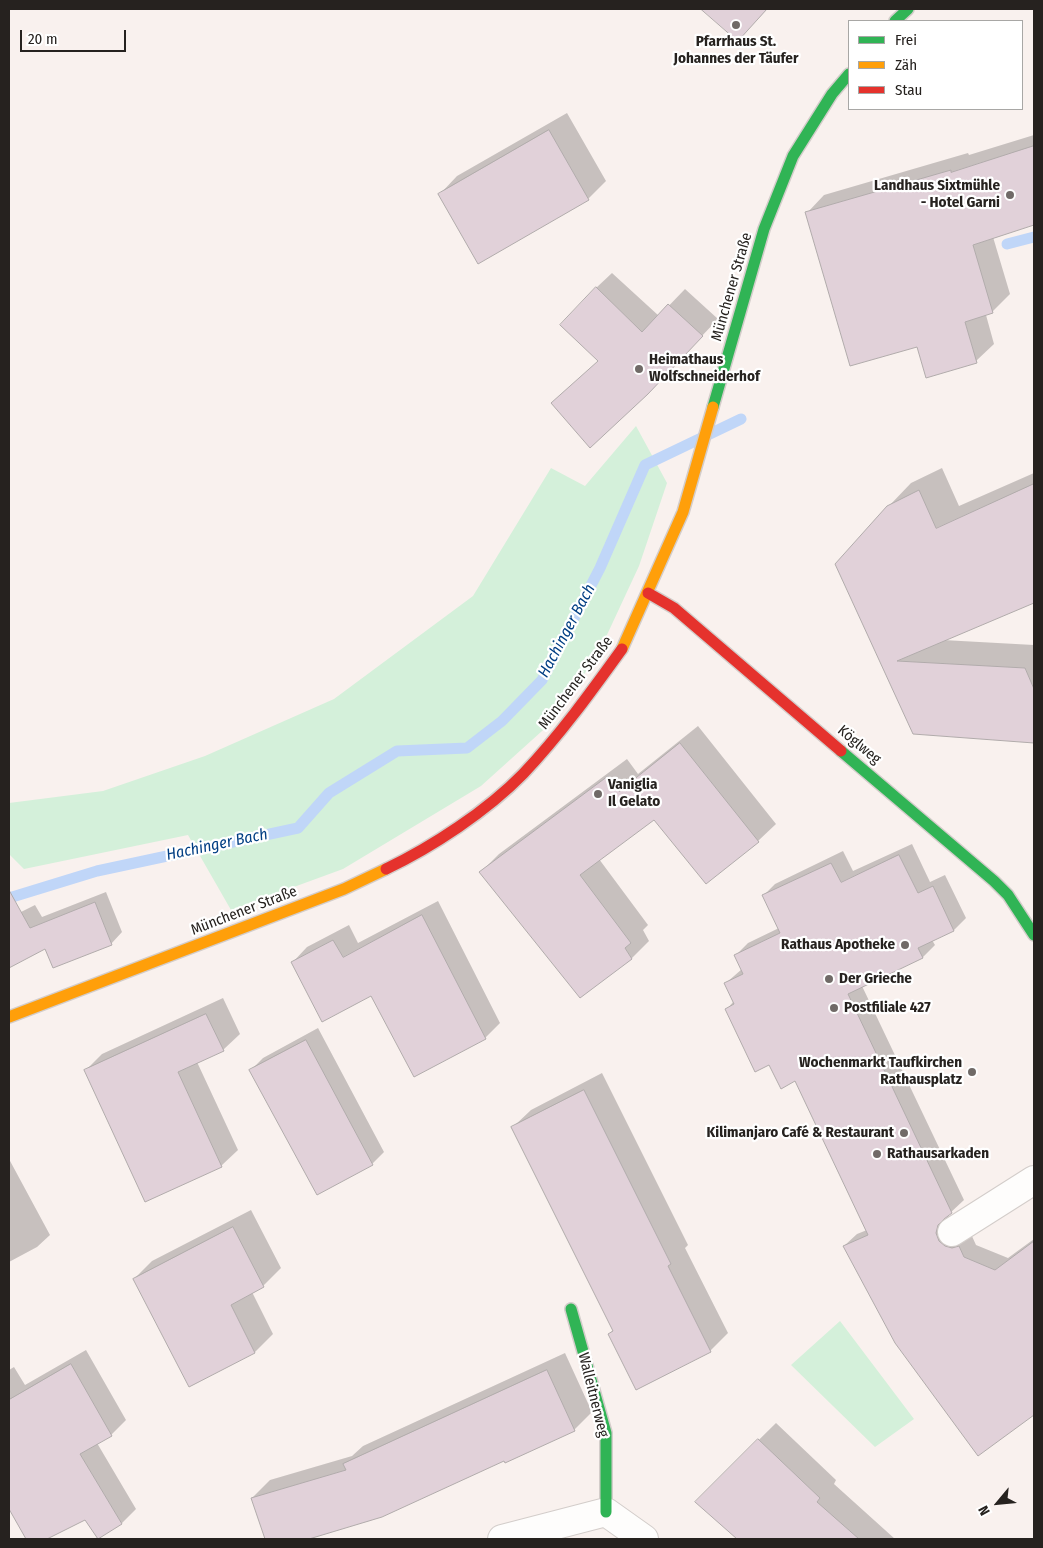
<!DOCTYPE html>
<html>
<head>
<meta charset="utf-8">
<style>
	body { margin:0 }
	#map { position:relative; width:1043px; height:1548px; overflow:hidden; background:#f9f1ee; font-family:"Fira Sans Condensed",sans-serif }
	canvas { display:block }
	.frame { position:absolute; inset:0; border:10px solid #26221f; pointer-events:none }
	.legend { position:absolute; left:848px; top:20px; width:175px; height:90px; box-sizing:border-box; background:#fff; border:1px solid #a8a7a5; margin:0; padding:6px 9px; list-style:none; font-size:15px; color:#26221f }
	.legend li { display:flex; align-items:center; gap:10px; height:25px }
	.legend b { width:25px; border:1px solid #a8a7a5 }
	.north { position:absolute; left:973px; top:1478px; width:50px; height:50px; -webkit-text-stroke:4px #fff; paint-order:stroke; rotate:242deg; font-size:14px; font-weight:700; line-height:20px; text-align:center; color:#26221f }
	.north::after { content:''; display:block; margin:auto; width:18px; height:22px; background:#26221f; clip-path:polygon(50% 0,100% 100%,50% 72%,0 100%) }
	.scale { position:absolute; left:20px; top:30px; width:106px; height:22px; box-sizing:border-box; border:2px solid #26221f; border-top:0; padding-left:6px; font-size:15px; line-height:18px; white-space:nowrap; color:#26221f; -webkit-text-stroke:4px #fff; paint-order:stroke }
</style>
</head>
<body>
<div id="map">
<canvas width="1043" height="1548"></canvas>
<div class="frame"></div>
<ul class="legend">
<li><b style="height:6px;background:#30b455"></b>Frei</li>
<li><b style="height:6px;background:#ff9f0a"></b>Zäh</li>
<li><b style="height:6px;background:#e5322d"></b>Stau</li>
</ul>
<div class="north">N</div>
<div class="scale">20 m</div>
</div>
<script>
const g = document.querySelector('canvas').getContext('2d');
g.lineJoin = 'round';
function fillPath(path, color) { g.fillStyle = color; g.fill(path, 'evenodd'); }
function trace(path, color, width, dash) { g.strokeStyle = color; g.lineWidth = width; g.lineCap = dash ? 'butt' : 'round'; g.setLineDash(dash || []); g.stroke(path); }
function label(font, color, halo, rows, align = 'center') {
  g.font = font + ' "Fira Sans Condensed",sans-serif'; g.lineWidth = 4.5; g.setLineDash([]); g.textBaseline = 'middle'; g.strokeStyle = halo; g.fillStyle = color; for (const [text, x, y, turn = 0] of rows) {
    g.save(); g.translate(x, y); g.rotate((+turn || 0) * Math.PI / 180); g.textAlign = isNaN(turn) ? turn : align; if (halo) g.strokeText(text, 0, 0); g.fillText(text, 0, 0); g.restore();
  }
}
const green = new Path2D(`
	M 636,426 L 667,483 L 639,566 L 599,652 L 552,722 L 481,786 L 343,869 L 231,910 L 188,835 L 24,869 L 9,854 L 9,803 L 103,791 L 205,756 L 334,699 L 473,596 L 551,468 L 585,486 Z
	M 840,1321 L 914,1419 L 875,1447 L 791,1365 Z`);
const shadow = new Path2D(`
	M 703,9 L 767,9 L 738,40 Z
	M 567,113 L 606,181 L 588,199 L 440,194 L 457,176 Z
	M 1034,135 L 1034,224 L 993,237 L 1010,294 L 992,312 L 986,315 L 994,344 L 976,361 L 918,345 L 807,213 L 824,195 L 968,153 L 969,155 Z
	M 612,273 L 659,316 L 685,289 L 718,319 L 664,376 L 599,360 L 596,288 Z
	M 942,468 L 959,506 L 1034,473 L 1034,602 L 943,640 L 1034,645 L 1034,742 L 914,733 L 837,564 L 888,507 L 911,483 Z
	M 698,726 L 776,824 L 758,841 L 655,818 L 599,859 L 648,925 L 643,930 L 649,941 L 631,959 L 481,872 L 499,854 L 627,759 L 638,774 Z
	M 912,844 L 930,882 L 945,875 L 966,918 L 954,930 L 932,940 L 935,945 L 923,957 L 862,986 L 964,1200 L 949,1214 L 948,1220 L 971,1234 L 976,1245 L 1008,1258 L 1034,1239 L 1034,1413 L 979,1454 L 844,1246 L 857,1234 L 867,1230 L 795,1080 L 770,1063 L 727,1009 L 734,1001 L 726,983 L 742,969 L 736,955 L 748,943 L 779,928 L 763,896 L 775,884 L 843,851 L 853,871 Z
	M 106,892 L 122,932 L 111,944 L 46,947 L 9,967 L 9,918 L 35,905 L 42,917 Z
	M 438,901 L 500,1023 L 485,1038 L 292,963 L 307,947 L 349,925 L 358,943 Z
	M 223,998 L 240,1034 L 223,1050 L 197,1062 L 238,1150 L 221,1166 L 86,1070 L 102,1054 Z
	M 318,1028 L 384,1152 L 372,1164 L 251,1070 L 263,1058 Z
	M 602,1073 L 688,1245 L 685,1248 L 728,1333 L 710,1351 L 609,1334 L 614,1329 L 513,1127 L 531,1110 Z
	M 9,1159 L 50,1235 L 37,1247 L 9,1262 Z
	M 251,1210 L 281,1268 L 263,1286 L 252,1292 L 273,1334 L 255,1352 L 190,1386 L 134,1279 L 152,1261 Z
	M 86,1350 L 126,1420 L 111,1435 L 97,1443 L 136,1509 L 122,1523 L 97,1538 L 85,1518 L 45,1539 L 27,1539 L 9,1506 L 9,1370 L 14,1367 L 25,1385 Z
	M 565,1353 L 592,1412 L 574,1430 L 505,1459 L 382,1516 L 305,1539 L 266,1539 L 252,1498 L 270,1480 L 352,1456 L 363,1446 Z
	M 776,1423 L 836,1480 L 834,1484 L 895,1539 L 739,1539 L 697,1501 Z`);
const stream = new Path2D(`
	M 1007,244 L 1034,237
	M 9,898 L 97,871 L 298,828 L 329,793 L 397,751 L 467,748 L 502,721 L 542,680 L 600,568 L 645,465 L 741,419`);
const building = new Path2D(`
	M 701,9 L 767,9 L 738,41 Z
	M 549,130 L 589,200 L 478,264 L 438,194 Z
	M 1034,146 L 1034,225 L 973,245 L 993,313 L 965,322 L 977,363 L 926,378 L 917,347 L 850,366 L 805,212 L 951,170 L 951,172 Z
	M 596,287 L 642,332 L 668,304 L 703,336 L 648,394 L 590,448 L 551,403 L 598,361 L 560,325 Z
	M 1034,484 L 1034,603 L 897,661 L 1025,668 L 1034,689 L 1034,743 L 913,734 L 835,564 L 887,506 L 919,490 L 936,528 Z
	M 680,743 L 759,842 L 706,884 L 654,820 L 580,875 L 631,943 L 625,948 L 632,959 L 580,998 L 479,872 L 608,776 L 619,791 Z
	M 899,855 L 918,893 L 933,886 L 954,931 L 918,948 L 923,958 L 848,994 L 952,1213 L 944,1219 L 938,1225 L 936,1233 L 939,1241 L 945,1246 L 952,1248 L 959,1246 L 964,1257 L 995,1270 L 1034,1241 L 1034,1415 L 978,1456 L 895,1343 L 843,1246 L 868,1235 L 795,1081 L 781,1089 L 769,1065 L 755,1072 L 725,1009 L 734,1004 L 724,983 L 743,974 L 734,955 L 780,933 L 762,895 L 831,863 L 841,882 Z
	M 9,890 L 30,928 L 95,902 L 112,945 L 53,968 L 45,949 L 9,968 Z
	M 422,915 L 486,1039 L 414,1077 L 371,996 L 322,1022 L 291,962 L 333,940 L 343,957 Z
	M 206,1014 L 224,1051 L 178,1072 L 222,1167 L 145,1202 L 84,1070 Z
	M 306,1040 L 373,1165 L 317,1195 L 249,1070 Z
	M 584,1090 L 671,1264 L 668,1266 L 711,1352 L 636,1390 L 608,1334 L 613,1331 L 511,1127 Z
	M 233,1227 L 264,1287 L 231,1305 L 255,1353 L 189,1387 L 133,1279 Z
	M 71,1364 L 112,1436 L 80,1454 L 122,1524 L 98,1539 L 85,1520 L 47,1539 L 26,1539 L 9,1509 L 9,1400 Z
	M 547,1370 L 575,1431 L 505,1463 L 504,1461 L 382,1517 L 309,1539 L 265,1539 L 251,1498 L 346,1470 L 343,1464 Z
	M 758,1439 L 820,1498 L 817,1502 L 859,1539 L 737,1539 L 695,1502 Z`);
const street = new Path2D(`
	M 952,1232 L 1034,1180
	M 502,1539 L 606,1512 L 644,1539`);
const fast = new Path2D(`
	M 895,21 L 908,9
	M 713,407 L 764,229 L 793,156 L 832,94 L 849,74
	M 841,751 L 994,881 L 1008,895 L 1034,935
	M 571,1309 L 606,1433 L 606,1512`);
const slow = new Path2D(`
	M 622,649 L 683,512 L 713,407
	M 9,1017 L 344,889 L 386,869`);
const jam = new Path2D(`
	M 648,593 L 674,608 L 841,751
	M 386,869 C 432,847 487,811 523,774 C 560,735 591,692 622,649`);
const markers = [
	[736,25,5,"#706a67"],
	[1010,195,5,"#706a67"],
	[639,369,5,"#706a67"],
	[598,794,5,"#706a67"],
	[905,945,5,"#706a67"],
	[829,979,5,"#706a67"],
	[834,1008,5,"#706a67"],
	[972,1072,5,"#706a67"],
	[904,1133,5,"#706a67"],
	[877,1154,5,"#706a67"]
];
const poiNames = [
	["Pfarrhaus St.",736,42,"center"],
	["Johannes der Täufer",736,59,"center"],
	["Landhaus Sixtmühle",1000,186,"right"],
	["- Hotel Garni",1000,203,"right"],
	["Heimathaus",649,360],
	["Wolfschneiderhof",649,377],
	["Vaniglia",608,785],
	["Il Gelato",608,802],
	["Rathaus Apotheke",895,945,"right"],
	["Der Grieche",839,979],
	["Postfiliale 427",844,1008],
	["Wochenmarkt Taufkirchen",962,1063,"right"],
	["Rathausplatz",962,1080,"right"],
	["Kilimanjaro Café & Restaurant",894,1133,"right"],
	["Rathausarkaden",887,1154]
];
const streetNames = [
	["Münchener Straße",732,287,-74],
	["Münchener Straße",576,683,-53],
	["Köglweg",859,745,40],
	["Münchener Straße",244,911,-21],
	["Walleitnerweg",593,1395,76]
];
const waterNames = [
	["Hachinger Bach",567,631,-62],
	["Hachinger Bach",217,845,-12]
];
fillPath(green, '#d4f0da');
fillPath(shadow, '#0003');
trace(stream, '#c0d6f8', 11);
fillPath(building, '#e1d1d9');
trace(building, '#b1abab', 1);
trace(street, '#d3cdca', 30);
trace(fast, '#d3cdca', 14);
trace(slow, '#d3cdca', 14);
trace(jam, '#d3cdca', 14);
trace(street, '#fefdfc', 28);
trace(fast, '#30b455', 11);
trace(slow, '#ff9f0a', 11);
trace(jam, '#e5322d', 11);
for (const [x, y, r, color] of markers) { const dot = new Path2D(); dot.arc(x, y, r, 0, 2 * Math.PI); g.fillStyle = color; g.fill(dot); trace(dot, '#fff', 2); }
label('bold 15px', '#26221f', '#fff', poiNames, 'left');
label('15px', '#26221f', '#fff', streetNames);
label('italic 16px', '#013e83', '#fff', waterNames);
</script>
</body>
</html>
